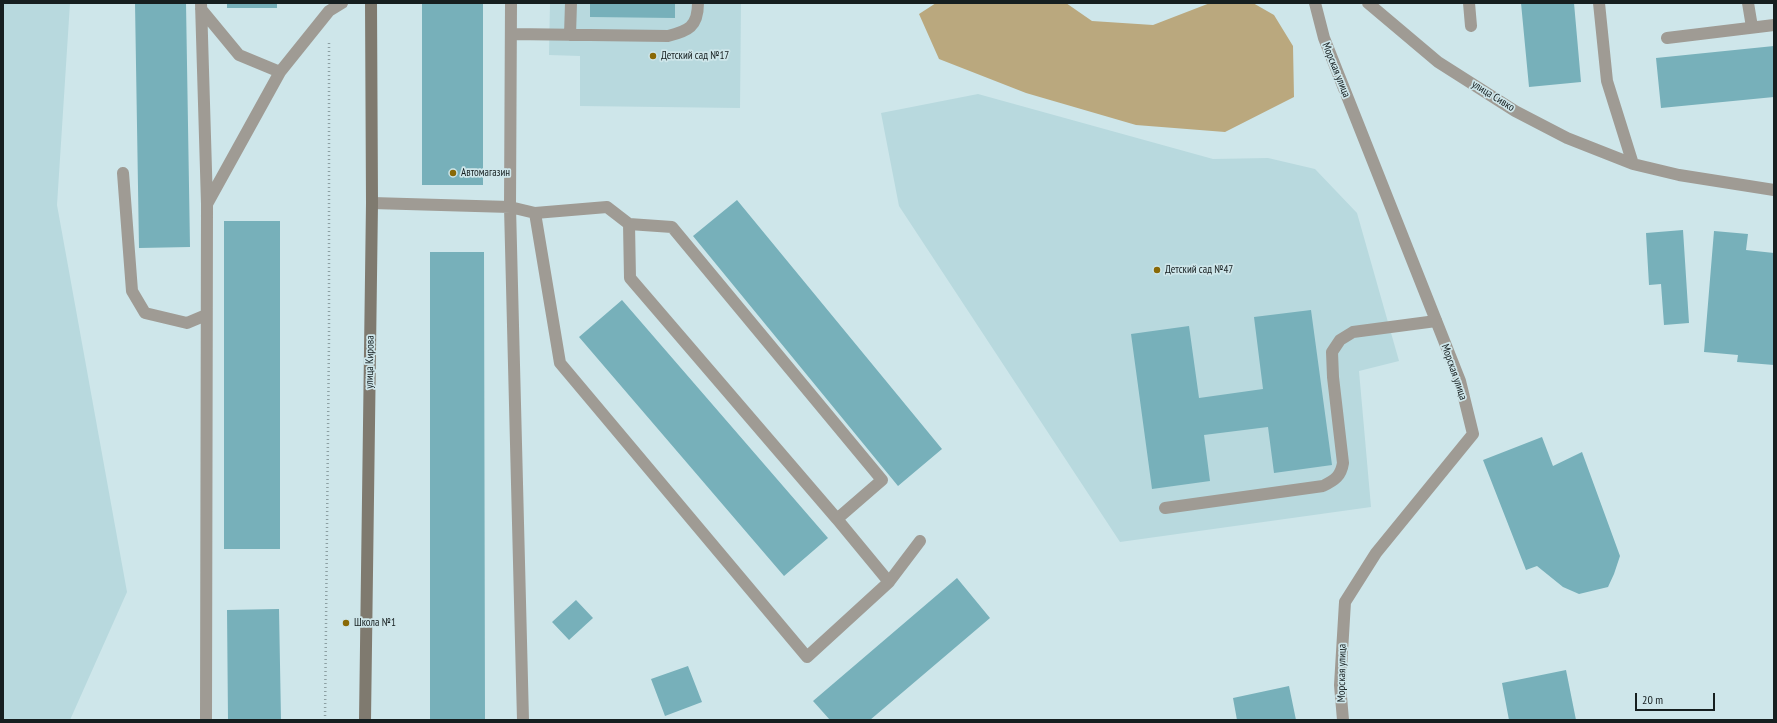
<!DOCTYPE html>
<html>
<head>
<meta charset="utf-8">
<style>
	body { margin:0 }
	#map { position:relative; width:1777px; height:723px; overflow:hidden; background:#cee6ea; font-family:"PT Sans Narrow",sans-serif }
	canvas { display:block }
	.frame { position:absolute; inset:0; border:4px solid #161f20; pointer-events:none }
	.scale { position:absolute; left:1635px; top:693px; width:80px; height:18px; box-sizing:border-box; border:2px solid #161f20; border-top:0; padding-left:5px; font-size:12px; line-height:14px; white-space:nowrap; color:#161f20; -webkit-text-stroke:3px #cee6ea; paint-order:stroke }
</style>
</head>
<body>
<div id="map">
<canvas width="1777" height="723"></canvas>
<div class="frame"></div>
<div class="scale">20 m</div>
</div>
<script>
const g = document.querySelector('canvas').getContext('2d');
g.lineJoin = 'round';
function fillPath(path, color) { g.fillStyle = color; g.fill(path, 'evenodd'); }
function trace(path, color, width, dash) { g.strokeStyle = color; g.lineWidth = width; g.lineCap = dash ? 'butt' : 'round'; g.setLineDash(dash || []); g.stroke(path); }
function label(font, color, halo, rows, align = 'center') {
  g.font = font + ' "PT Sans Narrow",sans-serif'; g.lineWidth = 3.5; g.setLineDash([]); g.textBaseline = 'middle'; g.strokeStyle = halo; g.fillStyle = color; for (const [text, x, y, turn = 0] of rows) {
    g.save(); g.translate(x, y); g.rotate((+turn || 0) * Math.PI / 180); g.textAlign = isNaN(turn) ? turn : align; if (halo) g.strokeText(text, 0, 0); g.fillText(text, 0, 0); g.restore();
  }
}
const built = new Path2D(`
	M 3,3 L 70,3 L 57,205 L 127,592 L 70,720 L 3,720 Z
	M 550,3 L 741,3 L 740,108 L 580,106 L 580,56 L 549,55 Z
	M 978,94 L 1213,159 L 1268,158 L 1315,169 L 1357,213 L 1399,361 L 1359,371 L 1371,507 L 1120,542 L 899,206 L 881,113 Z`);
const forest = new Path2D(`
	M 936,3 L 1066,3 L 1092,21 L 1153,25 L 1210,3 L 1253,3 L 1274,15 L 1293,46 L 1294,97 L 1225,132 L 1136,125 L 1026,93 L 939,59 L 919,14 Z`);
const building = new Path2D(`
	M 135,3 L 186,3 L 190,247 L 139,248 Z
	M 227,3 L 277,3 L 277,8 L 227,8 Z
	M 422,3 L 483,3 L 483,185 L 422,185 Z
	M 590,3 L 675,3 L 675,18 L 590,17 Z
	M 1521,3 L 1574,3 L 1581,82 L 1529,87 Z
	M 1774,46 L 1774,97 L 1661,108 L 1656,58 Z
	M 737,200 L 942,449 L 898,486 L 693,236 Z
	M 224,221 L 280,221 L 280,549 L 224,549 Z
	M 1683,230 L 1689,323 L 1664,325 L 1661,284 L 1649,285 L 1646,233 Z
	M 1714,231 L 1748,234 L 1746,250 L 1774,253 L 1774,365 L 1737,362 L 1738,355 L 1704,352 Z
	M 430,252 L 484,252 L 485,720 L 430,720 Z
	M 622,300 L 828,538 L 784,576 L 579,337 Z
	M 1311,310 L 1332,465 L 1274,473 L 1268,427 L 1204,435 L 1210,481 L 1152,489 L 1131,334 L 1189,326 L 1199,398 L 1263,389 L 1254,317 Z
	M 1542,437 L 1553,466 L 1582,452 L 1620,556 L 1614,574 L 1608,587 L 1579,594 L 1563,587 L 1537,566 L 1526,570 L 1483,460 Z
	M 957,578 L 990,618 L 870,720 L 830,720 L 813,701 Z
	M 576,600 L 593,618 L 569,640 L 552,622 Z
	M 279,609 L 281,720 L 228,720 L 227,610 Z
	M 688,666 L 702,702 L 665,716 L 651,679 Z
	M 1566,670 L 1576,720 L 1509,720 L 1502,683 Z
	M 1289,686 L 1296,720 L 1237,720 L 1233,698 Z`);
const path = new Path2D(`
	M 325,720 L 329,338 L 329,43`);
const lane = new Path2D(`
	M 201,3 L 207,204 L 206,720
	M 1469,3 L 1471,26
	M 1748,3 L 1752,27
	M 201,9 L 239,55 L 280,72 L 207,204
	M 511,34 L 668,36 C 688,31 698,27 698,3
	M 570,35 L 571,3
	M 1667,38 L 1774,25
	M 280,72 L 329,11 L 342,3
	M 123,173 L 132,291 L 145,313 L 187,323 L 206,315
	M 372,203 L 510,207 L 511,3
	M 629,224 L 630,278 L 837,519
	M 1165,508 L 1323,486 C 1335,480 1341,476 1343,463 L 1333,377 L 1332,352 L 1340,340 L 1353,332 L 1436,321
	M 889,582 L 920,541
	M 523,720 L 510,207 L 535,213 L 607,207 L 629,224 L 672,227 L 882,480 L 837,519 L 889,582 L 807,657 L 560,363 L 535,213`);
const street = new Path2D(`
	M 1315,3 L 1324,38 L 1460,381 L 1473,434 L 1376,553 L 1345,602 L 1340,685 L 1343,720
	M 1368,3 L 1438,62 L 1515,111 L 1567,138 L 1633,164
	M 1599,3 L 1607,81 L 1633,164 L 1679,175 L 1774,190`);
const secondary = new Path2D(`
	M 365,720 L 372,203 L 371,3`);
const markers = [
	[653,56,4,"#896906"],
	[453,173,4,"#896906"],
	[1157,270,4,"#896906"],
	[346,623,4,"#896906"]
];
const poiNames = [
	["Детский сад №17",661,56],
	["Автомагазин",461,173],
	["Детский сад №47",1165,270],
	["Школа №1",354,623]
];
const streetNames = [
	["Морская улица",1336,70,68],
	["улица Сивко",1493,96,32],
	["улица Кирова",370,362,-89],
	["Морская улица",1454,372,71],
	["Морская улица",1342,673,-89]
];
fillPath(built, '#b8d9de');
fillPath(forest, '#baa87e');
fillPath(building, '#77b0ba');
trace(path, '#8c9fa2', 2.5, [1, 3]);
trace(lane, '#9f9b94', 12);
trace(street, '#9f9b94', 12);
trace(secondary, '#7f7a6f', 12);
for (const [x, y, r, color] of markers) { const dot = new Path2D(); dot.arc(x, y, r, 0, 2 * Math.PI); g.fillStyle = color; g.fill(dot); trace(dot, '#cee6ea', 1.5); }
label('11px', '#161f20', '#cee6ea', poiNames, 'left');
label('11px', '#161f20', '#cee6ea', streetNames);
</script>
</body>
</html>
